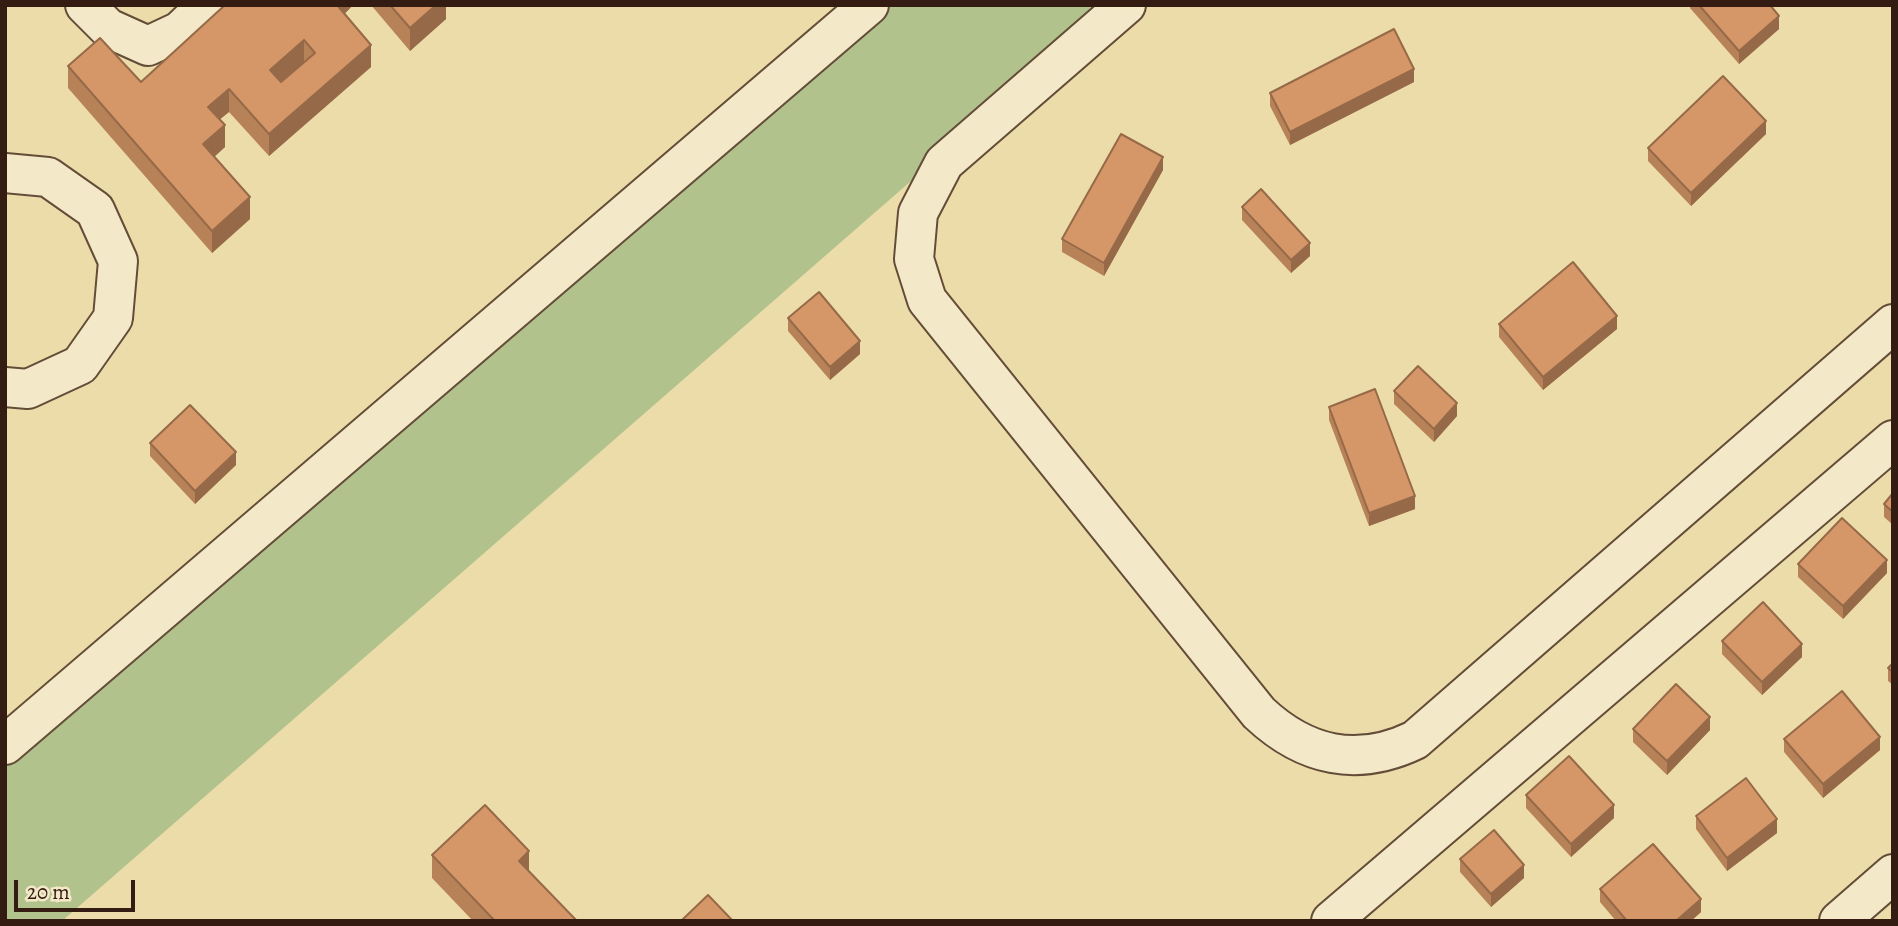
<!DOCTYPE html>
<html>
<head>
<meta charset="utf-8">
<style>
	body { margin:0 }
	#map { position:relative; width:1898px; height:926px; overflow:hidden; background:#ecdca9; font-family:Alegreya,serif }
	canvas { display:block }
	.frame { position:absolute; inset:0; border:7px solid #351c12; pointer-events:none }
	.scale { position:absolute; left:14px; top:880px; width:121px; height:32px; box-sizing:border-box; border:4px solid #351c12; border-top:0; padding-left:9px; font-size:21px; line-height:24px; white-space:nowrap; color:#351c12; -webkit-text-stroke:5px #f3e8c7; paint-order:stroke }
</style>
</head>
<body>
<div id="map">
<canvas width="1898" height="926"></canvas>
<div class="frame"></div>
<div class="scale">20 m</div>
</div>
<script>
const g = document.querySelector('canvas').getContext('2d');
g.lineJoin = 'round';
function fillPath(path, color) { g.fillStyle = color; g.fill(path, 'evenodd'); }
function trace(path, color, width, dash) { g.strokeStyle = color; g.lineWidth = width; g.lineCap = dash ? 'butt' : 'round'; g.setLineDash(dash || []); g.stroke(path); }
const green = new Path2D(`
	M 888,5 L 1113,5 L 62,921 L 5,921 L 5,764 Z`);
const minor = new Path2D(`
	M 85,5 L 108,28 L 148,46 L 180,31 L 207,5
	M 1126,5 L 944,163 L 918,213 L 914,259 L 927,300 L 1259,713 C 1305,756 1357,768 1415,740 L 1893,324
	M 5,173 L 48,177 L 95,210 L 118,261 L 113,318 L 80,365 L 28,389 L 5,387
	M 5,745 L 869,5
	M 1331,921 L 1893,440
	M 1839,921 L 1893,874`);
const wall = new Path2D(`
	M 353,5 L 344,14 L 371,67 L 269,156 L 229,112 L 220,119 L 225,147 L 214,157 L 250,219 L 212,253 L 68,88 L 68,66 L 141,82 Z
	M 371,5 L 446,5 L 446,19 L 410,51 Z
	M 1690,5 L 1770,5 L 1779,29 L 1739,64 L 1690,8 Z
	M 1414,82 L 1290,145 L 1270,106 L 1270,93 Z
	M 1766,134 L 1691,206 L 1648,161 L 1648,148 Z
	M 1163,170 L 1104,276 L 1062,252 L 1062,239 Z
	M 1242,207 L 1310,256 L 1291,273 L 1242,220 Z
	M 788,318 L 860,354 L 830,380 L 788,331 Z
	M 1499,324 L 1617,329 L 1543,390 L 1499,337 Z
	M 1394,391 L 1457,416 L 1434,442 L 1394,404 Z
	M 1329,407 L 1415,509 L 1369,526 L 1329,420 Z
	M 150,443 L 236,465 L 195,504 L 150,456 Z
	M 1893,493 L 1893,525 L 1884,517 L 1884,504 Z
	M 1798,564 L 1887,573 L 1843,619 L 1798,577 Z
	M 1722,641 L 1802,657 L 1762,695 L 1722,654 Z
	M 1893,663 L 1893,685 L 1888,681 L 1888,668 Z
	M 1633,729 L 1710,730 L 1667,775 L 1633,742 Z
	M 1784,739 L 1880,750 L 1823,798 L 1784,752 Z
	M 1526,795 L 1614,818 L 1571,857 L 1526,808 Z
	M 1696,816 L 1777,833 L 1727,871 L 1696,829 Z
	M 432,855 L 529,871 L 577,921 L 473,921 L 432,878 Z
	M 1460,859 L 1524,878 L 1491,907 L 1460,872 Z
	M 1600,889 L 1701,912 L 1691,921 L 1616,921 L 1600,902 Z`);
const shadedWall = new Path2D(`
	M 334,5 L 353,5 L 334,25 Z
	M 436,5 L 446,5 L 446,19 L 410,51 L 410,28 Z
	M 1779,16 L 1779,29 L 1739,64 L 1739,51 Z
	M 304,40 L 304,63 L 270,93 L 270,70 Z
	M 371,45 L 371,67 L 269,156 L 269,134 Z
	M 1414,69 L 1414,82 L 1290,145 L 1290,132 Z
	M 229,89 L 229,112 L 208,129 L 208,107 Z
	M 1766,121 L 1766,134 L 1691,206 L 1691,193 Z
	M 225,125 L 225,147 L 203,167 L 203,144 Z
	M 1163,157 L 1163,170 L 1104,276 L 1104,263 Z
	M 250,197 L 250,219 L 212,253 L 212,231 Z
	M 1310,243 L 1310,256 L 1291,273 L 1291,260 Z
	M 1617,316 L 1617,329 L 1543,390 L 1543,377 Z
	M 860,341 L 860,354 L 830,380 L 830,367 Z
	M 1457,403 L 1457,416 L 1434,442 L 1434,429 Z
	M 236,452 L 236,465 L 195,504 L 195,491 Z
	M 1415,496 L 1415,509 L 1369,526 L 1369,513 Z
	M 1887,560 L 1887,573 L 1843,619 L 1843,606 Z
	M 1802,644 L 1802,657 L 1762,695 L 1762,682 Z
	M 1710,717 L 1710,730 L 1667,775 L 1667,761 Z
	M 1880,737 L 1880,750 L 1823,798 L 1823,784 Z
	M 1614,805 L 1614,818 L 1571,857 L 1571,844 Z
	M 1777,819 L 1777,833 L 1727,871 L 1727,858 Z
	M 529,851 L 529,874 L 519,861 Z
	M 1524,865 L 1524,878 L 1491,907 L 1491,894 Z
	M 1701,899 L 1701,912 L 1691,921 L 1676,921 Z`);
const building = new Path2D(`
	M 225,5 L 337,5 L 371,45 L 269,134 L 229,89 L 208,107 L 225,125 L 203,144 L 250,197 L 212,231 L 68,66 L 100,38 L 141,82 ZM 304,40 L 315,53 L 281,82 L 270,70 Z
	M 390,5 L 436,5 L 410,28 Z
	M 1699,5 L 1770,5 L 1779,16 L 1739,51 Z
	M 1394,29 L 1414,69 L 1290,132 L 1270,93 Z
	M 1723,76 L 1766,121 L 1691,193 L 1648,148 Z
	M 1121,134 L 1163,157 L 1104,263 L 1062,239 Z
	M 1261,189 L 1310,243 L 1291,260 L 1242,207 Z
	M 1573,262 L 1617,316 L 1543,377 L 1499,324 Z
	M 819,292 L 860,341 L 830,367 L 788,318 Z
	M 1418,366 L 1457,403 L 1434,429 L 1394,391 Z
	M 1375,389 L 1415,496 L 1369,513 L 1329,407 Z
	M 190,405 L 236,452 L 195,491 L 150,443 Z
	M 1893,493 L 1893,512 L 1884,504 Z
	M 1842,518 L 1887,560 L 1843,606 L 1798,564 Z
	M 1763,602 L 1802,644 L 1762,682 L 1722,641 Z
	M 1893,663 L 1893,672 L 1888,668 Z
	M 1676,684 L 1710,717 L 1667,761 L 1633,729 Z
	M 1842,691 L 1880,737 L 1823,784 L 1784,739 Z
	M 1569,756 L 1614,805 L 1571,844 L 1526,795 Z
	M 1746,778 L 1777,819 L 1727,858 L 1696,816 Z
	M 485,805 L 529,851 L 519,861 L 577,921 L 495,921 L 432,855 Z
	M 1494,830 L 1524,865 L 1491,894 L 1460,859 Z
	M 1653,844 L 1701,899 L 1676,921 L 1627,921 L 1600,889 Z
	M 708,895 L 733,921 L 681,921 Z`);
fillPath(green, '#b2c28d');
trace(minor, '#634c38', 42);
trace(minor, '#f3e8c7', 38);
fillPath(wall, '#b88259');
fillPath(shadedWall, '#966a49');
fillPath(building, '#d69768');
trace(building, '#966a49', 2);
</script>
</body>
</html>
